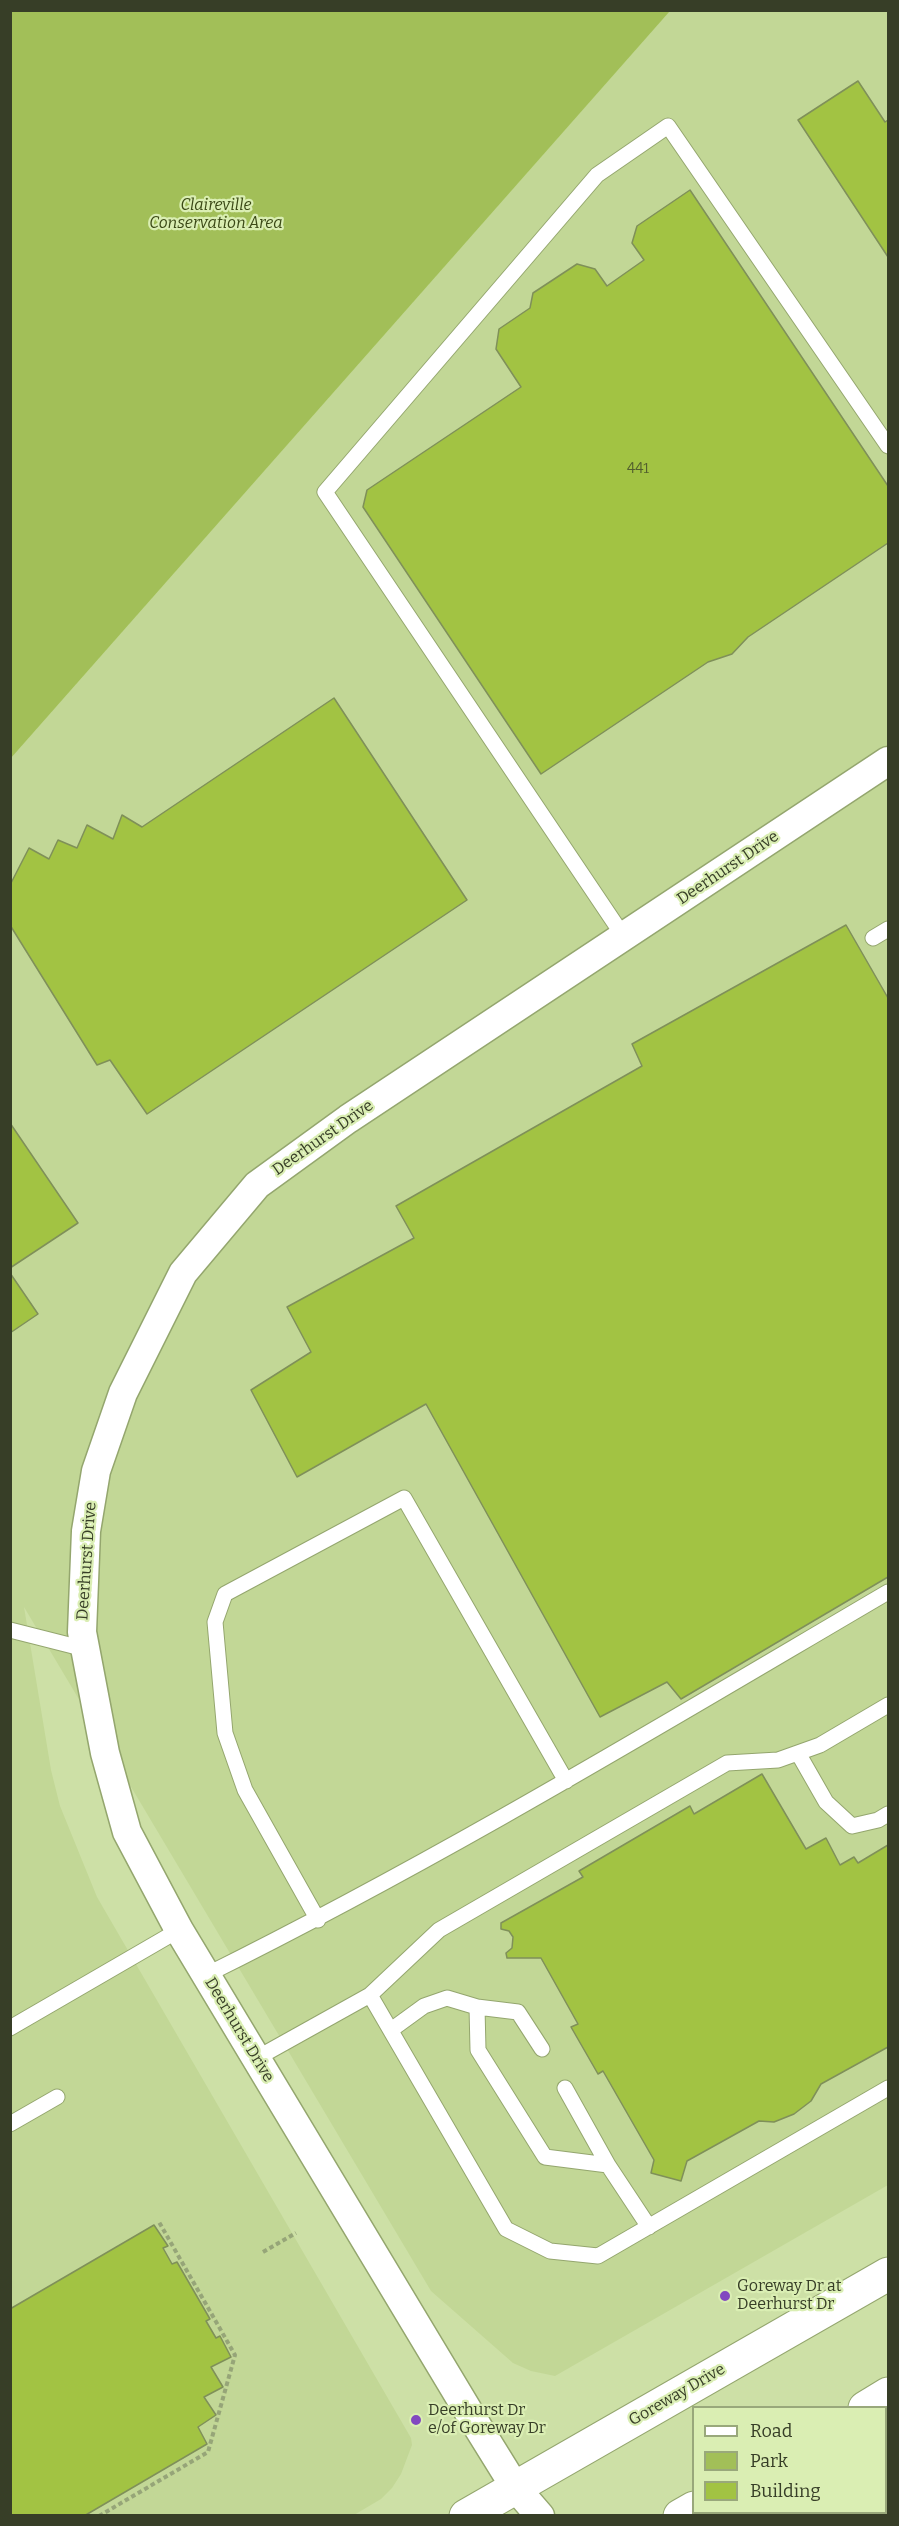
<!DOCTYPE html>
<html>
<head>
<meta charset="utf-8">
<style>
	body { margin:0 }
	#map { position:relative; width:899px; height:2526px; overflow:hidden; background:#cde0a6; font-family:Bitter,serif }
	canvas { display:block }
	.frame { position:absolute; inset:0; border:12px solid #373e27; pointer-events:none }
	.legend { position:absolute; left:692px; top:2406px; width:195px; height:108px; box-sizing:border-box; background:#daeeb3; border:2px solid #99a87b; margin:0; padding:8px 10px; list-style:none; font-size:18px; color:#373e27 }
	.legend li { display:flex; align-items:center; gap:12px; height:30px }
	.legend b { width:30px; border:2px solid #99a87b }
</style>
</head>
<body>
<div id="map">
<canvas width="899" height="2526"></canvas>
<div class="frame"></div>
<ul class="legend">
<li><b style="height:8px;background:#fff"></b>Road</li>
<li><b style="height:16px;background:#a2bf58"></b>Park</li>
<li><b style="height:16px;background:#a2c343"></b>Building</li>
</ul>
</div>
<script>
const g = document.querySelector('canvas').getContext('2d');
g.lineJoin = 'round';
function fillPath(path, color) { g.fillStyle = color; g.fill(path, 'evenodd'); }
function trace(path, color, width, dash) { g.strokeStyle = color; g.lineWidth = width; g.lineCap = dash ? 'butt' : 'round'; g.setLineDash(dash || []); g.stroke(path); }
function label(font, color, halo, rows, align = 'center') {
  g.font = font + ' Bitter,serif'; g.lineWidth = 4.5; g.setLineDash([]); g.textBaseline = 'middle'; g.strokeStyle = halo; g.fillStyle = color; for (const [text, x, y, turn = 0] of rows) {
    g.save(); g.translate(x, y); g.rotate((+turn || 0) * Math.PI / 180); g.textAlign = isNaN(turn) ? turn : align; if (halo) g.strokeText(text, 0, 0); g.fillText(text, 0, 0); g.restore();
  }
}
const built = new Path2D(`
	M 670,11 L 888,11 L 888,2185 L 555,2376 L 531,2371 L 513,2363 L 431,2291 L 24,1607 L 51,1770 L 60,1806 L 97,1897 L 411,2438 L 412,2445 L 401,2474 L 392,2488 L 381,2499 L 354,2515 L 11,2516 L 11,758 Z
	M 888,2443 L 888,2515 L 763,2515 L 768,2512 L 886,2512 L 886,2445 Z`);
const green = new Path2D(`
	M 11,10 L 670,11 L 11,758 L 10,11 Z`);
const building = new Path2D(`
	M 858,81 L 885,122 L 888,120 L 888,257 L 798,120 Z
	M 690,190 L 888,486 L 888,543 L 748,637 L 732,654 L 708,662 L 541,774 L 363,507 L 367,490 L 521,387 L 496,349 L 499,329 L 530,308 L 533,293 L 577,264 L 595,269 L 607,286 L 644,260 L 632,243 L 637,226 Z
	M 334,698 L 467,900 L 147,1114 L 110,1060 L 97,1065 L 10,925 L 10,885 L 29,848 L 49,859 L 58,840 L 77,848 L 87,825 L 113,839 L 122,815 L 142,827 Z
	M 846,925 L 888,998 L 888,1577 L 681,1699 L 667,1682 L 600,1717 L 426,1404 L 297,1477 L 251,1390 L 311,1352 L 287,1307 L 414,1238 L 396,1206 L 642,1066 L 632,1044 Z
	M 10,1123 L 78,1223 L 10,1268 Z
	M 10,1273 L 38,1314 L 10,1333 Z
	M 762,1774 L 806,1849 L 826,1838 L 840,1865 L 854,1857 L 858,1863 L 888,1845 L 888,2047 L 821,2084 L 811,2101 L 794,2114 L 774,2122 L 759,2121 L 687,2161 L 681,2181 L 651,2173 L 654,2160 L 603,2071 L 598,2074 L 571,2027 L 578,2024 L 541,1958 L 507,1958 L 506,1953 L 512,1948 L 513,1937 L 509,1931 L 501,1929 L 501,1923 L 583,1877 L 579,1871 L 690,1806 L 694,1814 Z
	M 154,2225 L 168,2246 L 163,2248 L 172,2264 L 177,2262 L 210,2319 L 206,2321 L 216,2338 L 220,2336 L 231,2357 L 211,2367 L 223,2387 L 204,2397 L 216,2415 L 198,2427 L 207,2444 L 84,2516 L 10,2516 L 10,2309 Z`);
const path = new Path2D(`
	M 263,2252 L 296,2233
	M 99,2516 L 208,2452 L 235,2355 L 159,2222`);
const service = new Path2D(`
	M 624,937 L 325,492 L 597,175 L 668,126 L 888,446
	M 873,938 L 888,929
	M 10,1630 L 85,1649
	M 798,1753 L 826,1802 L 852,1826 L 878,1820 L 888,1814
	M 318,1920 L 245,1790 L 225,1733 L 215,1622 L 225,1594 L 404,1498 L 566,1781
	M 206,1975 C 440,1859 663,1724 888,1592
	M 370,1995 L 506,2229 L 550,2251 L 598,2256 L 888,2088
	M 477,2007 L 518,2012 L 542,2049
	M 10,2028 L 179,1930
	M 391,2030 L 424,2006 L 447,1998 L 477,2007 L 478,2050 L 545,2157 L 608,2165 L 649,2227
	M 257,2058 L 370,1995 L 439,1930 L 727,1763 L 778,1760 L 820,1745 L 888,1705
	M 565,2088 L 608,2165
	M 10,2124 L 57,2097`);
const minor = new Path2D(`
	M 540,2516 L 515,2487 L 479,2429 L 179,1930 L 127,1832 L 105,1753 L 82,1632 L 86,1531 L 96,1471 L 123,1393 L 183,1273 L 257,1185 L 348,1119 L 888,761`);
const secondary = new Path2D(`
	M 865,2408 L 888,2394
	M 466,2516 L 888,2274
	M 680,2516 L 694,2508`);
const markers = [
	[725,2296,6,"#8249c0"],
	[416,2420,6,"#8249c0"]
];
const numberNames = [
	["441",638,469]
];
const parkNames = [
	["Claireville",216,206],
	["Conservation Area",216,224]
];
const streetNames = [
	["Deerhurst Drive",728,868,-34],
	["Deerhurst Drive",323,1138,-35],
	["Deerhurst Drive",87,1561,-86],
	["Deerhurst Drive",239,2030,59],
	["Goreway Drive",677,2395,-30]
];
const poiNames = [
	["Goreway Dr at",737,2287],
	["Deerhurst Dr",737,2305],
	["Deerhurst Dr",428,2411],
	["e/of Goreway Dr",428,2429]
];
fillPath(built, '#c2d796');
fillPath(green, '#a2bf58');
fillPath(building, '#a2c343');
trace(building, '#7f9059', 1.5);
trace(service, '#94a66e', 17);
trace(minor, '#94a66e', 31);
trace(secondary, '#94a66e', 35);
trace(path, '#96a578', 4, [4.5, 3]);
trace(service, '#fff', 15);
trace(minor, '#fff', 28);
trace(secondary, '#fff', 33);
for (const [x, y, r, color] of markers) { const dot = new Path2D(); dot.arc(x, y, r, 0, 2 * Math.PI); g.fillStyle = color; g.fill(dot); trace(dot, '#daeeb3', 2); }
label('14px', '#525f2e', null, numberNames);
label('italic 16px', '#3b4916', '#daeeb3', parkNames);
label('16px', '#373e27', '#daeeb3', streetNames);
label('16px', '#373e27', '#daeeb3', poiNames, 'left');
</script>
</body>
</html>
